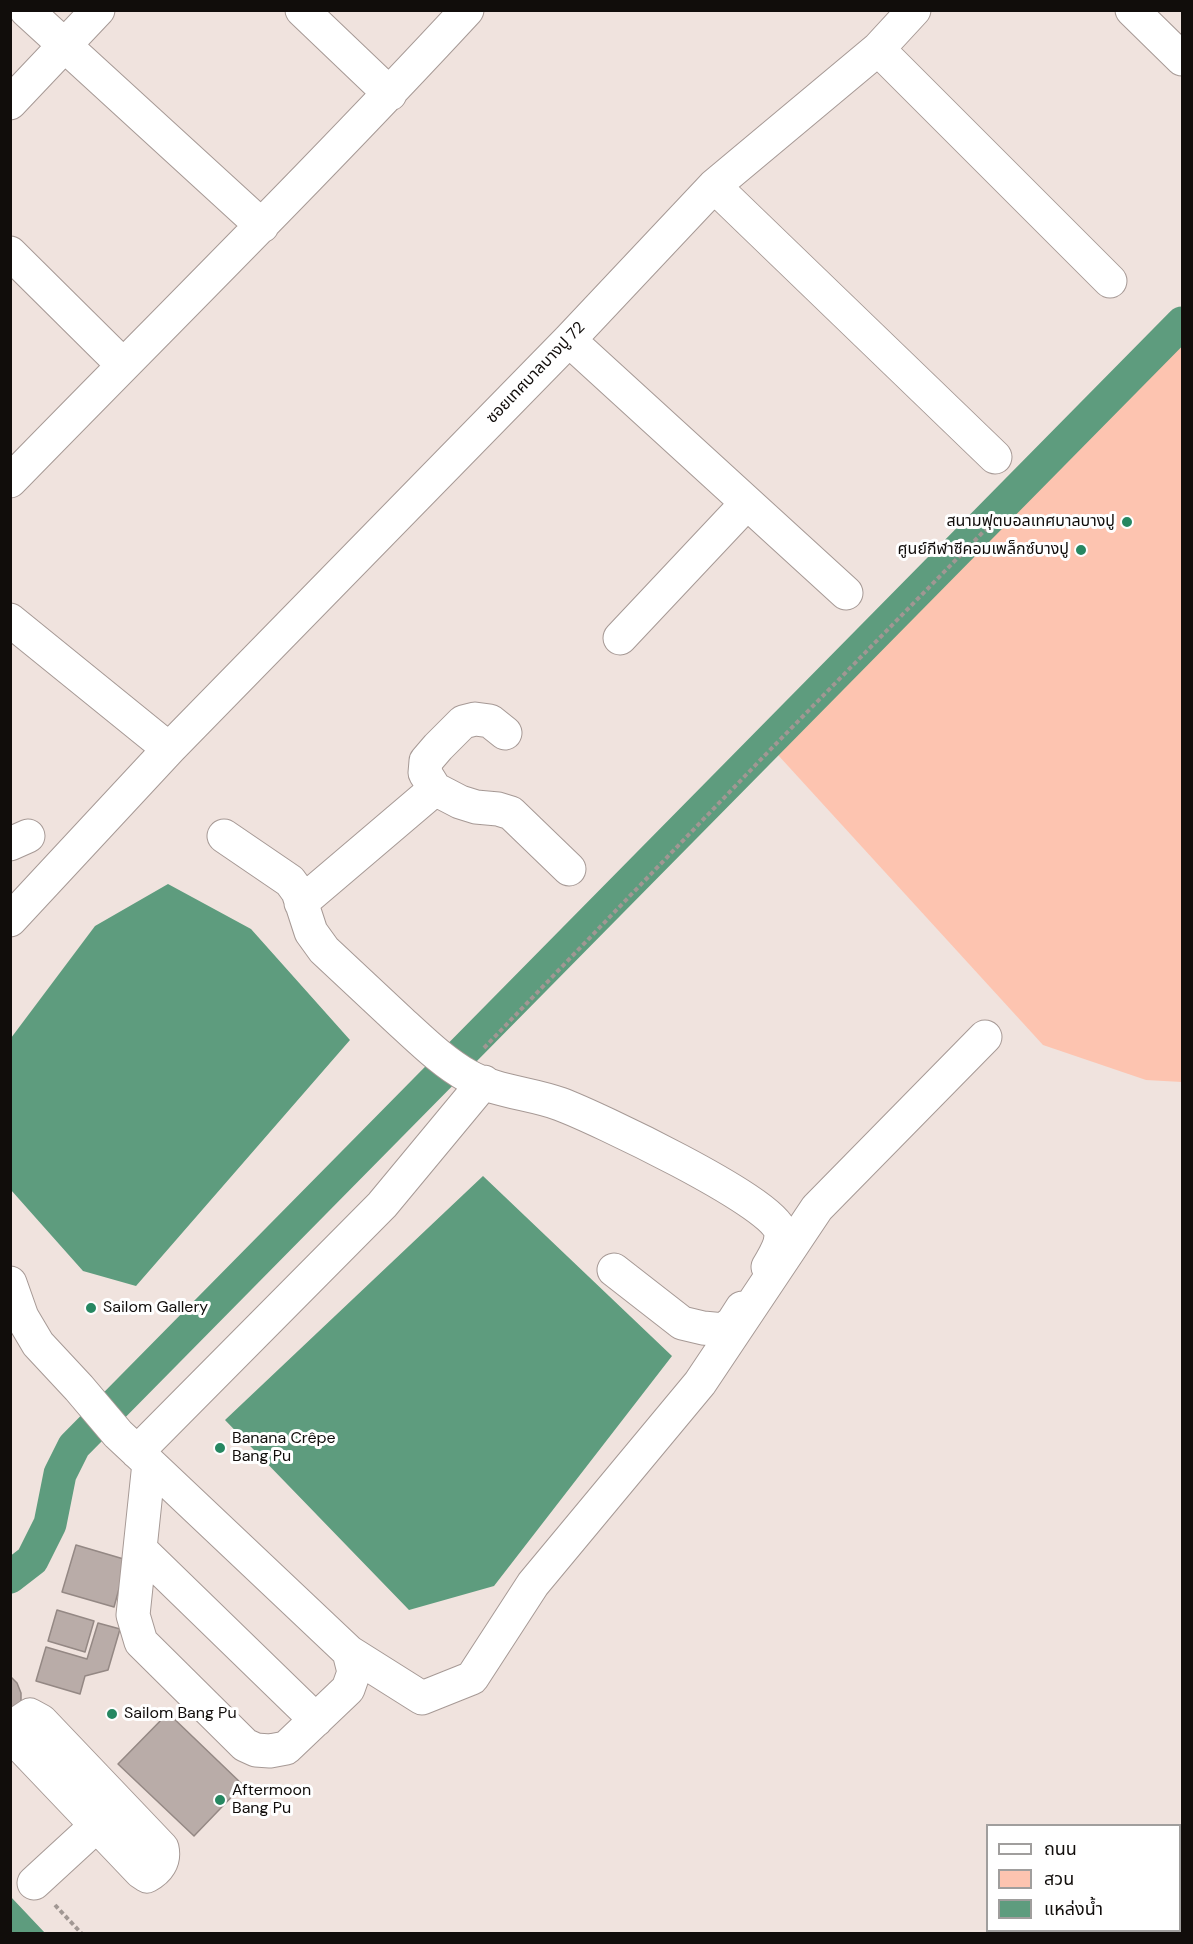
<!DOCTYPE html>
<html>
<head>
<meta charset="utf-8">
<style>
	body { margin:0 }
	#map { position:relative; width:1193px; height:1944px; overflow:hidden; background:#f0e3de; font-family:"DM Sans","Noto Sans Thai",sans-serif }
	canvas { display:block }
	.frame { position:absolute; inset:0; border:12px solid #110d0b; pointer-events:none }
	.legend { position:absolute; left:986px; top:1824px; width:195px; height:108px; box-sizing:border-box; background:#fff; border:2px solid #a09e9d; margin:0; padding:8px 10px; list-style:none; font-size:18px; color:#110d0b }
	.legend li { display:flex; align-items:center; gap:12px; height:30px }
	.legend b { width:30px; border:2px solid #a09e9d }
</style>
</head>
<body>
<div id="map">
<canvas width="1193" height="1944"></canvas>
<div class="frame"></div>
<ul class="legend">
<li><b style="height:8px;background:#fff"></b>ถนน</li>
<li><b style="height:16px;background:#fdc4b0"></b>สวน</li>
<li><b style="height:16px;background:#5e9c7e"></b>แหล่งน้ำ</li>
</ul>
</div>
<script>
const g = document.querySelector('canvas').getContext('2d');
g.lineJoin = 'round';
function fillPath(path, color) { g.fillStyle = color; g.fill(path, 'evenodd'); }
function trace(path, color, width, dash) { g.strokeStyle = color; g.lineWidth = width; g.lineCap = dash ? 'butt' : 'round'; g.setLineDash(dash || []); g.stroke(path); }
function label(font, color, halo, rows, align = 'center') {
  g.font = font + ' "DM Sans","Noto Sans Thai",sans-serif'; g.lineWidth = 6; g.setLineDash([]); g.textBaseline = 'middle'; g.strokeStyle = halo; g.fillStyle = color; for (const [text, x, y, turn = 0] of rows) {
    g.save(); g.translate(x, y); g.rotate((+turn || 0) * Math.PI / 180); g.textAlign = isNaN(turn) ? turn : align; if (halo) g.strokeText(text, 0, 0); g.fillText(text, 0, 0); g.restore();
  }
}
const green = new Path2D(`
	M 1182,344 L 1182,1082 L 1146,1080 L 1043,1045 L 778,755 Z`);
const water = new Path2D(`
	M 168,884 L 251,929 L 350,1040 L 136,1286 L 83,1271 L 11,1190 L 11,1038 L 95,926 Z
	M 483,1176 L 672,1356 L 494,1586 L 409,1610 L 225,1420 Z
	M 10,1897 L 11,1897 L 45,1933 L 11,1933 Z`);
const canal = new Path2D(`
	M 10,1577 L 32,1560 L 50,1524 L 60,1474 L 74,1446 L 1182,323`);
const building = new Path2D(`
	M 76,1545 L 127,1560 L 114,1607 L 62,1592 Z
	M 57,1610 L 94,1621 L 85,1652 L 48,1641 Z
	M 98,1623 L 120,1629 L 108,1670 L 85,1676 L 80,1694 L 36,1681 L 46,1647 L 87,1659 Z
	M 10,1676 L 17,1683 L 21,1693 L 21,1703 L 10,1722 Z
	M 168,1713 L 243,1785 L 194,1836 L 118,1764 Z`);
const path = new Path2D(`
	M 484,1048 L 769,751 L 989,526
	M 55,1905 L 82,1934`);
const minor = new Path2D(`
	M 26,10 L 262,226
	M 302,10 L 390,94
	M 1132,10 L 1182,59
	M 878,49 L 1110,281
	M 10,103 L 98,10
	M 714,186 L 995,457
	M 10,253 L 123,365
	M 569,340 L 846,593
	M 10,481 C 163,324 318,171 467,10
	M 10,620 L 169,749
	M 620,638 L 747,503
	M 435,789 L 460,802 L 476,807 L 498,809 L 511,813 L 569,869
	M 224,836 L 290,881 L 298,892 L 311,932 L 324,950 C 350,974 375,998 401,1022 C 422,1041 443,1062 468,1076 C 496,1092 530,1093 560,1104 C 595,1117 770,1200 780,1230 C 784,1243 774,1256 768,1267
	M 10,844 L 28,836
	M 301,903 L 435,789 L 425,773 L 426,761 L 438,747 L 463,722 L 475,719 L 490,721 L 505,733
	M 10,920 L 169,749 L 569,340 L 714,186 L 878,49 L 914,10
	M 614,1270 L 682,1323 L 703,1328 L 724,1330 L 733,1322 L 742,1308
	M 10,1283 L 22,1317 L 38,1344 L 79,1388 L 118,1434 L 149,1463 L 349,1652 L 354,1672 L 348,1689 L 286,1748 L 270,1751 L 256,1750 L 245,1745 L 141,1642 L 133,1615 L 149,1463
	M 137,1452 L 382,1205 L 484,1082
	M 140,1549 L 316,1720
	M 349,1652 L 422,1698 L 472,1678 L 533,1584 L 700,1383 L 817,1208 L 985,1037
	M 30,1715 L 41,1721 L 162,1848 C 165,1861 158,1870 147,1876 L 141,1872 L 21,1746 L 15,1737 L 14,1729 L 18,1723 Z
	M 34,1883 L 96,1826`);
const markers = [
	[1127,522,6,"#268761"],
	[1081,550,6,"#268761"],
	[91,1308,6,"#268761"],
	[220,1448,6,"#268761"],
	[112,1714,6,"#268761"],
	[220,1800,6,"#268761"]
];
const streetNames = [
	["ซอยเทศบาลบางปู 72",536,373,-46]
];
const poiNames = [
	["สนามฟุตบอลเทศบาลบางปู",1115,522,"right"],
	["ศูนย์กีฬาซีคอมเพล็กซ์บางปู",1069,550,"right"],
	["Sailom Gallery",103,1308],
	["Banana Crêpe",232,1439],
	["Bang Pu",232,1457],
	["Sailom Bang Pu",124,1714],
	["Aftermoon",232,1791],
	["Bang Pu",232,1809]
];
fillPath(green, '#fdc4b0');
fillPath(water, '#5e9c7e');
trace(canal, '#5e9c7e', 33);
fillPath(building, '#b9aca8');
trace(building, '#948884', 1.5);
trace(minor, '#a69995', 35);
trace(path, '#a19793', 4, [4.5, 3]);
trace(minor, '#fff', 33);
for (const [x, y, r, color] of markers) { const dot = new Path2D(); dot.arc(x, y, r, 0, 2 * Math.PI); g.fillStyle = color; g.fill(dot); trace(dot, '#fff', 2); }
label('16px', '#110d0b', '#fff', streetNames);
label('16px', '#110d0b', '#fff', poiNames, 'left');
</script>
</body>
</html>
